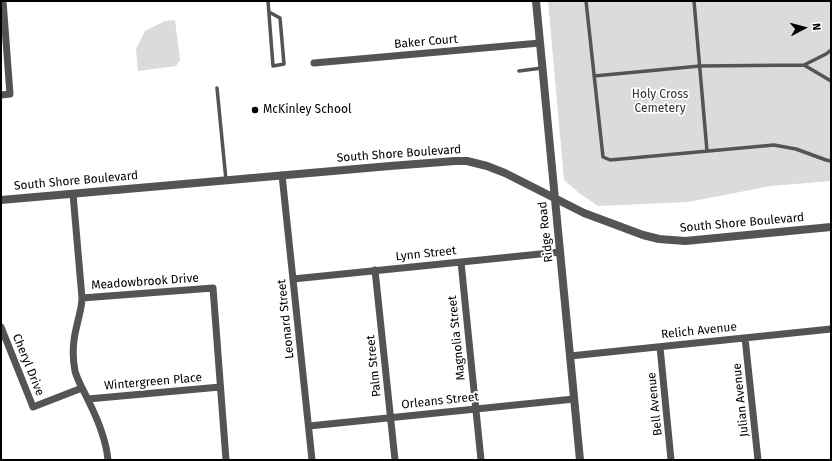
<!DOCTYPE html>
<html>
<head>
<meta charset="utf-8">
<style>
	body { margin:0 }
	#map { position:relative; width:832px; height:461px; overflow:hidden; background:#fff; font-family:"Fira Sans",sans-serif }
	canvas { display:block }
	.frame { position:absolute; inset:0; border:2px solid #000; pointer-events:none }
	.north { position:absolute; left:784px; top:8px; width:40px; height:40px; -webkit-text-stroke:3px #fff; paint-order:stroke; rotate:84deg; font-size:11px; font-weight:700; line-height:16px; text-align:center; color:#000 }
	.north::after { content:''; display:block; margin:auto; width:14px; height:18px; background:#000; clip-path:polygon(50% 0,100% 100%,50% 72%,0 100%) }
</style>
</head>
<body>
<div id="map">
<canvas width="832" height="461"></canvas>
<div class="frame"></div>
<div class="north">N</div>
</div>
<script>
const g = document.querySelector('canvas').getContext('2d');
g.lineJoin = 'round';
function fillPath(path, color) { g.fillStyle = color; g.fill(path, 'evenodd'); }
function trace(path, color, width, dash) { g.strokeStyle = color; g.lineWidth = width; g.lineCap = dash ? 'butt' : 'round'; g.setLineDash(dash || []); g.stroke(path); }
function label(font, color, halo, rows, align = 'center') {
  g.font = font + ' "Fira Sans",sans-serif'; g.lineWidth = 3.5; g.setLineDash([]); g.textBaseline = 'middle'; g.strokeStyle = halo; g.fillStyle = color; for (const [text, x, y, turn = 0] of rows) {
    g.save(); g.translate(x, y); g.rotate((+turn || 0) * Math.PI / 180); g.textAlign = isNaN(turn) ? turn : align; if (halo) g.strokeText(text, 0, 0); g.fillText(text, 0, 0); g.restore();
  }
}
const green = new Path2D(`
	M 548,1 L 831,1 L 831,181 L 771,186 L 688,202 L 598,206 L 579,193 L 564,180 Z
	M 175,20 L 180,60 L 176,66 L 138,71 L 136,49 L 145,31 L 165,21 Z`);
const service = new Path2D(`
	M 268,1 L 273,66 L 284,64 L 280,18 L 269,12
	M 586,1 L 603,157 L 610,160 L 774,145 L 796,149 L 826,160 L 831,161
	M 694,1 L 707,151
	M 804,65 L 826,54 L 831,50
	M 519,71 L 542,68
	M 594,76 L 700,66 L 804,65 L 831,81
	M 217,88 L 226,180`);
const minor = new Path2D(`
	M 314,63 L 540,43
	M 1,95 L 10,94 L 3,1
	M 282,175 L 312,460
	M 73,194 L 82,298 C 82,307 79,315 77,325 C 73,340 72,356 75,371 C 78,382 84,391 89,402 C 98,420 106,439 108,460
	M 461,262 L 481,460
	M 375,270 L 395,460
	M 293,279 L 560,252
	M 82,298 L 213,288 L 226,460
	M 1,327 L 33,407 L 82,388
	M 745,338 L 758,460
	M 660,347 L 671,460
	M 570,356 L 831,329
	M 88,399 L 220,387
	M 309,426 L 574,399`);
const tertiary = new Path2D(`
	M 536,1 L 580,460
	M 1,200 L 390,166 L 455,161 L 467,161 L 487,166 L 505,173 L 584,213 L 643,235 L 659,239 L 685,241 L 831,227`);
const markers = [
	[255,110,4,"#000"]
];
const streetNames = [
	["Baker Court",426,42,-5],
	["South Shore Boulevard",399,154,-4],
	["South Shore Boulevard",76,181,-5],
	["South Shore Boulevard",742,223,-5],
	["Ridge Road",546,232,-96],
	["Lynn Street",426,254,-6],
	["Meadowbrook Drive",145,282,-4],
	["Leonard Street",286,319,-96],
	["Relich Avenue",699,331,-6],
	["Magnolia Street",457,338,-96],
	["Cheryl Drive",28,365,68],
	["Palm Street",374,366,-96],
	["Wintergreen Place",153,382,-5],
	["Julian Avenue",741,400,-96],
	["Orleans Street",440,401,-6],
	["Bell Avenue",655,404,-96]
];
const parkNames = [
	["Holy Cross",660,95],
	["Cemetery",660,109]
];
const poiNames = [
	["McKinley School",263,110]
];
fillPath(green, '#dbdbdb');
trace(service, '#545454', 3.5);
trace(minor, '#545454', 7);
trace(tertiary, '#545454', 8);
for (const [x, y, r, color] of markers) { const dot = new Path2D(); dot.arc(x, y, r, 0, 2 * Math.PI); g.fillStyle = color; g.fill(dot); trace(dot, '#fff', 1.5); }
label('12px', '#000', '#fff', streetNames);
label('12px', '#323232', '#fff', parkNames);
label('12px', '#000', '#fff', poiNames, 'left');
</script>
</body>
</html>
